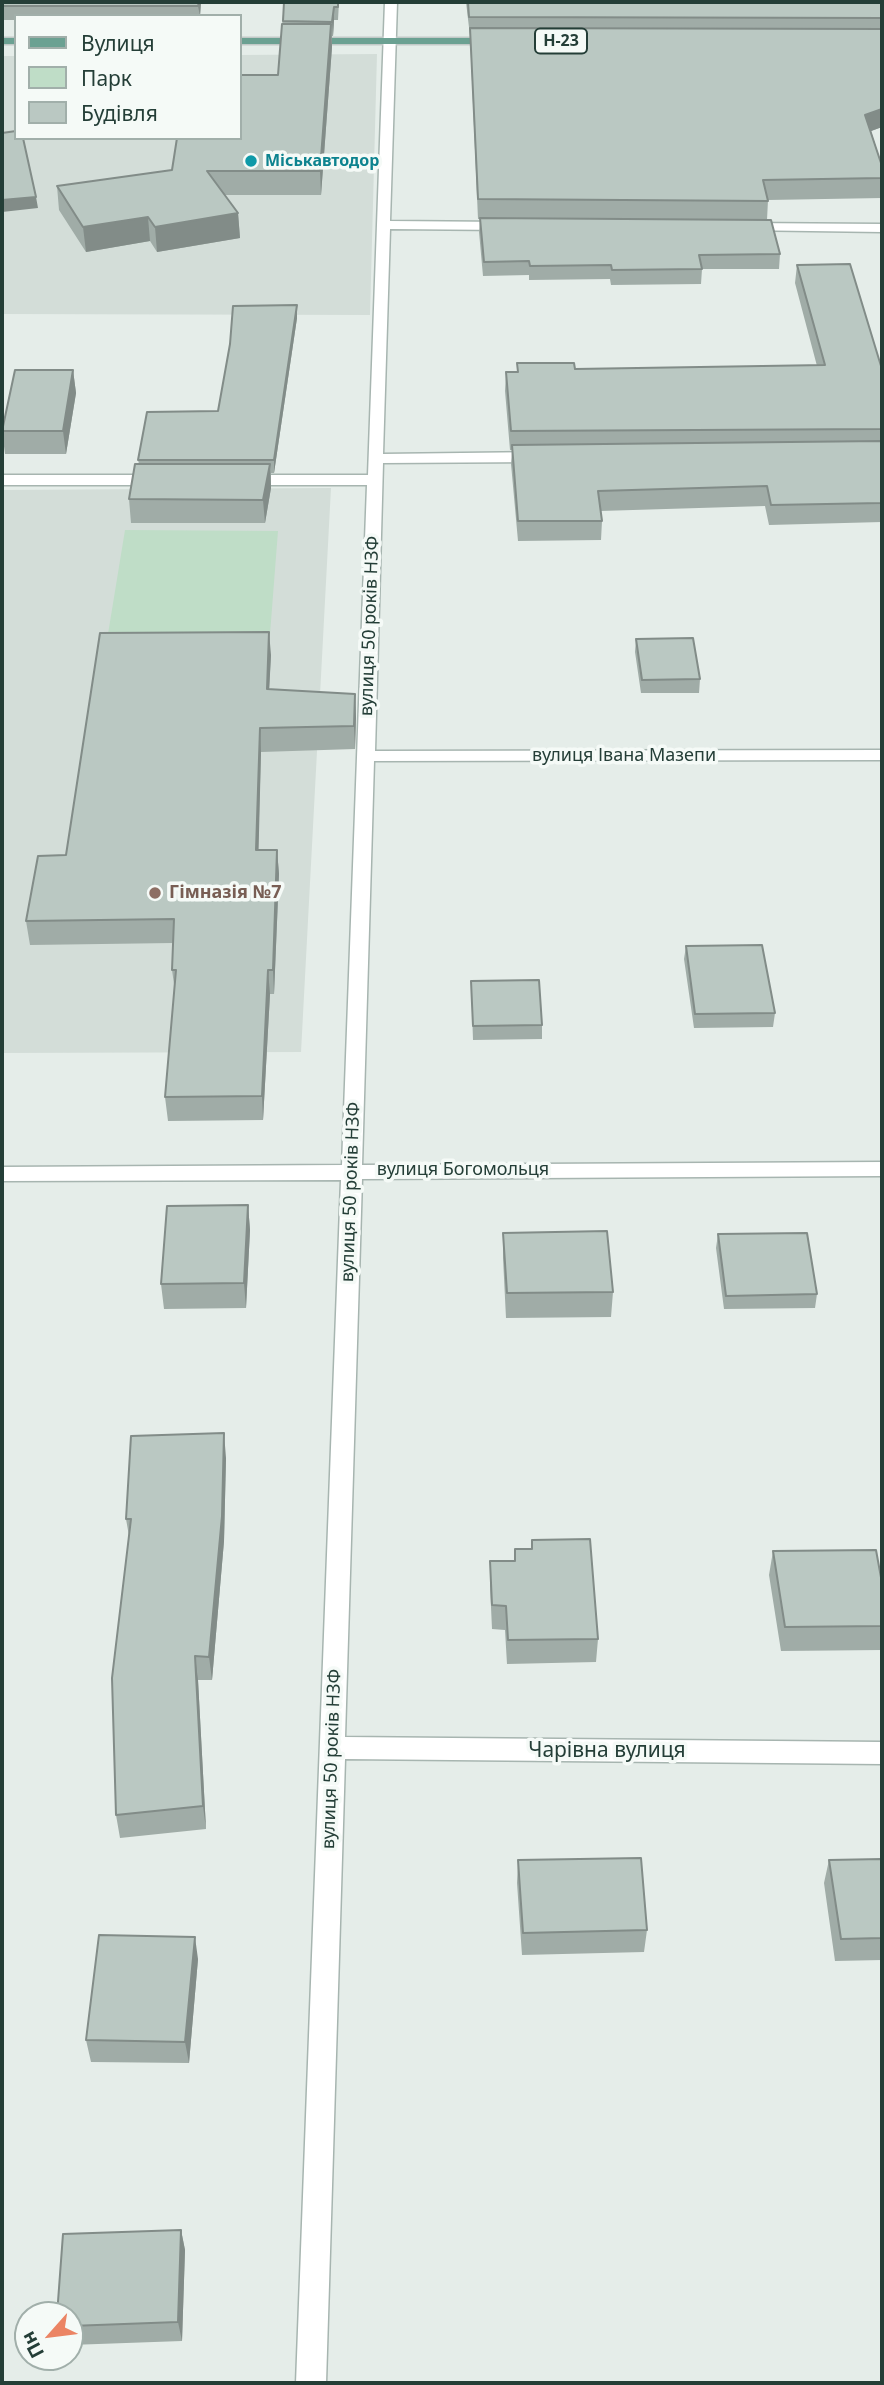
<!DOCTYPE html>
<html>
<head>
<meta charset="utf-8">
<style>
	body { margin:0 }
	#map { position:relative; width:884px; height:2385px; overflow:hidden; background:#e5ede9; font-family:"Noto Sans",sans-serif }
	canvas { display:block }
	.frame { position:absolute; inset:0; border:4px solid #243e37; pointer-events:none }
	.legend { position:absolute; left:14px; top:14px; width:228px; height:126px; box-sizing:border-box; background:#f5faf7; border:2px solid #a1afaa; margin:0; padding:9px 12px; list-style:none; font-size:21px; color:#243e37 }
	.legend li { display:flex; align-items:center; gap:14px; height:35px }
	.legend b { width:35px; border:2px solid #a1afaa }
	.north { position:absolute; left:14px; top:2301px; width:70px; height:70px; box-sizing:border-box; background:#f5faf7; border:2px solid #a1afaa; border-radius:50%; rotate:242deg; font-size:19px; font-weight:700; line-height:28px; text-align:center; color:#243e37 }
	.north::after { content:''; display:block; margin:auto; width:24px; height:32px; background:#eb8464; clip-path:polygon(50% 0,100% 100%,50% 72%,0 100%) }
</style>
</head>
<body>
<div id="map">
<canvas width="884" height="2385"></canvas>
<div class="frame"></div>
<ul class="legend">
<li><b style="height:9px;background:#6ba192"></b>Вулиця</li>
<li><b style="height:19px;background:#bfddc7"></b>Парк</li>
<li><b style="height:19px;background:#bac8c2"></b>Будівля</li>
</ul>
<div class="north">Пн</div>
</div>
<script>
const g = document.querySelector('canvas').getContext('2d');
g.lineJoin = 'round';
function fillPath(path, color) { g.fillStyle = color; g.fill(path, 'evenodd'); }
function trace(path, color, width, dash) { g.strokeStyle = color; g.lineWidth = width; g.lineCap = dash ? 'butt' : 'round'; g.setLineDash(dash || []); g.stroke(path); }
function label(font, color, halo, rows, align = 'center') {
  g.font = font + ' "Noto Sans",sans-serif'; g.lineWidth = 7; g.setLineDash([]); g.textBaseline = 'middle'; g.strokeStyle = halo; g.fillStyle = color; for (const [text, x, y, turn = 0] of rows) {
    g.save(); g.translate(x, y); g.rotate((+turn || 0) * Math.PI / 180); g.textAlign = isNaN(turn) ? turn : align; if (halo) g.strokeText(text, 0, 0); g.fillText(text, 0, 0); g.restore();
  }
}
const built = new Path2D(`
	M 377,54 L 370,315 L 2,314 L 2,56 L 16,56 L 16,138 L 240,138 L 240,55 Z
	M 331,488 L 301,1052 L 2,1053 L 2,490 Z`);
const green = new Path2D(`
	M 125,530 L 278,531 L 270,634 L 108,634 Z`);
const minor = new Path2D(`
	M 385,2 L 397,2 L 390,221 L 506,222 L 513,226 L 506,230 L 390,229 L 383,454 L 541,452 L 549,457 L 541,462 L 383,463 L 375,751 L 882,750 L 882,760 L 374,761 L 362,1165 L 882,1162 L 882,1176 L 362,1179 L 345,1737 L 882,1742 L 882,1764 L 345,1759 L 326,2383 L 296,2383 L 341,1180 L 2,1181 L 2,1167 L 342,1165 L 367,485 L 244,485 L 236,480 L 244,475 L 368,475 Z
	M 744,223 L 882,224 L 882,232 L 739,230 L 737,227 Z
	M 2,475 L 159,475 L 167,480 L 159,485 L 2,485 Z`);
const primary = new Path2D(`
	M 2,38 L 16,38 L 16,44 L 2,44 Z
	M 240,38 L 497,38 L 503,41 L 497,44 L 240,44 Z`);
const wall = new Path2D(`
	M 2,2 L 201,2 L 200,16 L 16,16 L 16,20 L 2,20 Z
	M 284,2 L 339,2 L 338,20 L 334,20 L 333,36 L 332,36 L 332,47 L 321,195 L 225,195 L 238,213 L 240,238 L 157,252 L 150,241 L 86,252 L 59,210 L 57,186 L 172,170 L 278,75 Z
	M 466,2 L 882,2 L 882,127 L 871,131 L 882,166 L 882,198 L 768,200 L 767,220 L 780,254 L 779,269 L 702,269 L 701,284 L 611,285 L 610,279 L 529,280 L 529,275 L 483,276 L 479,232 L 480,219 L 478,219 L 470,36 Z
	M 797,265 L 881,366 L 882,366 L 882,522 L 769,525 L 765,506 L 600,511 L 602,521 L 601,540 L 518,541 L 511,464 L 512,450 L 510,450 L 505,391 L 506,372 L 517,372 L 517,363 L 575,369 L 817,366 L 795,283 Z
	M 297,305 L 297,318 L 274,473 L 271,473 L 271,488 L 265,523 L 131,523 L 129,499 L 139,464 L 138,460 L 218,411 Z
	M 73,370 L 76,393 L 66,454 L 5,454 L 2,431 Z
	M 636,639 L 700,679 L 699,693 L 641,693 L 635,652 Z
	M 271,655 L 269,689 L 355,694 L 356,717 L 355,749 L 261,752 L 258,850 L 277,850 L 279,874 L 274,994 L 270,994 L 263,1120 L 168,1121 L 165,1097 L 175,991 L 172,970 L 173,943 L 30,945 L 26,921 L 66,855 Z
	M 686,946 L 775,1013 L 773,1027 L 694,1028 L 684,959 Z
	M 471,981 L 542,1025 L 542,1039 L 473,1040 Z
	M 248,1205 L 250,1230 L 246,1308 L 164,1309 L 161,1284 Z
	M 503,1233 L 613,1292 L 611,1317 L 506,1318 L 503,1258 Z
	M 718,1234 L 817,1294 L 815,1308 L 724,1309 L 716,1248 Z
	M 226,1458 L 224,1541 L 212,1680 L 198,1680 L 206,1829 L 120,1838 L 116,1815 L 129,1536 L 126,1519 Z
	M 532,1540 L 598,1639 L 596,1662 L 507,1664 L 505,1630 L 492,1629 L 490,1585 L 490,1561 L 514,1561 L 515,1549 L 532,1549 Z
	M 773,1551 L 882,1626 L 882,1650 L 781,1651 L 769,1575 Z
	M 882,1859 L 882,1960 L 835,1961 L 824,1883 L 829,1860 Z
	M 518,1860 L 647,1930 L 644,1952 L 522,1955 L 517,1883 Z
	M 198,1959 L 189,2063 L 91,2062 L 86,2040 Z
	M 181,2230 L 185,2250 L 182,2341 L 70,2345 L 70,2315 Z`);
const shadedWall = new Path2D(`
	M 199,2 L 201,2 L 200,16 L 198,6 Z
	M 334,7 L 334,20 L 333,36 L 332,22 Z
	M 331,24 L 332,47 L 321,195 L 320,171 Z
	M 882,109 L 882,127 L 863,134 L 865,115 Z
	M 36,197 L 38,208 L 2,212 L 2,200 Z
	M 238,213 L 240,238 L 157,252 L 155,227 Z
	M 148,217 L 150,241 L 86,252 L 83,227 Z
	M 297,305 L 297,318 L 274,473 L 274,460 Z
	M 73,370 L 76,393 L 66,454 L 63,431 Z
	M 270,464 L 271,488 L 265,523 L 263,500 Z
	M 269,632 L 271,655 L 268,712 L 267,689 Z
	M 355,694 L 356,717 L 355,749 L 354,726 Z
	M 260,728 L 261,752 L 258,873 L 256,850 Z
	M 277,850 L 279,874 L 274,994 L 273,970 Z
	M 268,970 L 270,994 L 263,1120 L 262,1096 Z
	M 248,1205 L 250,1230 L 246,1308 L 244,1283 Z
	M 224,1433 L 226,1458 L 224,1541 L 212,1680 L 209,1657 Z
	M 195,1656 L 198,1680 L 206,1829 L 203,1806 Z
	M 195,1937 L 198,1959 L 189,2063 L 185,2042 Z
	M 181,2230 L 185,2250 L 182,2341 L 178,2322 Z`);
const building = new Path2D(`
	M 2,2 L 199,2 L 198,6 L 2,6 Z
	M 284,2 L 338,2 L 338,7 L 334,7 L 332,22 L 283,21 Z
	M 468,2 L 882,2 L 882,18 L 469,17 Z
	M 282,24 L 331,24 L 320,171 L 207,171 L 238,213 L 155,227 L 148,217 L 83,227 L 57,186 L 172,170 L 177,138 L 240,138 L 240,75 L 278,75 Z
	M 470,28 L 882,29 L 882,109 L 865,115 L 882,166 L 882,178 L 763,180 L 768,201 L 478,199 Z
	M 16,131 L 16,138 L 23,138 L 36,197 L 2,200 L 2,133 Z
	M 480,218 L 771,220 L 780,254 L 699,255 L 702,269 L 612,270 L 611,265 L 530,266 L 529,261 L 484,262 Z
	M 850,264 L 881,366 L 882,366 L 882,429 L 511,431 L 506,372 L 518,372 L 517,363 L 574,363 L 575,369 L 825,365 L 797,265 Z
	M 297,305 L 274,460 L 138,460 L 147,412 L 218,411 L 230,344 L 233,306 Z
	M 15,370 L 73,370 L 63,431 L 2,431 Z
	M 882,441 L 882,503 L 771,505 L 767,486 L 598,491 L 602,521 L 518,521 L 512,445 Z
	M 135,464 L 270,464 L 263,500 L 129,499 Z
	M 269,632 L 267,689 L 355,694 L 354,726 L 260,728 L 256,850 L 277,850 L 273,970 L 268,970 L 262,1096 L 165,1097 L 176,970 L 172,970 L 174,919 L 26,921 L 38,856 L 66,855 L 100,633 Z
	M 693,638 L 700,679 L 642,680 L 636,639 Z
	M 762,945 L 775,1013 L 695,1014 L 686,946 Z
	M 539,980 L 542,1025 L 473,1026 L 471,981 Z
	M 248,1205 L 244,1283 L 161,1284 L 167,1206 Z
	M 607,1231 L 613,1292 L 507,1293 L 503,1233 Z
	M 807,1233 L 817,1294 L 726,1296 L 718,1234 Z
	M 224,1433 L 222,1516 L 209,1657 L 195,1656 L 203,1806 L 116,1815 L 112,1678 L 131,1519 L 126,1519 L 131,1436 Z
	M 590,1539 L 598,1639 L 508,1640 L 506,1606 L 492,1605 L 490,1561 L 515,1561 L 515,1549 L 532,1549 L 532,1540 Z
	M 876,1550 L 882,1583 L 882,1626 L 785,1627 L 773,1551 Z
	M 641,1858 L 647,1930 L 523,1933 L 518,1860 Z
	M 882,1859 L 882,1938 L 841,1939 L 829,1860 Z
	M 99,1935 L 195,1937 L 185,2042 L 86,2040 Z
	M 181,2230 L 178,2322 L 70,2326 L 70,2315 L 57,2315 L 63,2234 Z`);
const markers = [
	[251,161,7,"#0f9aa8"],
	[155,893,7,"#8d6e63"]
];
const shields = [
	[561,41,52]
];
const shieldNames = [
	["Н-23",561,41]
];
const farCulturenames = [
	["Міськавтодор",265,161]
];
const streetNames = [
	["вулиця 50 років НЗФ",370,626,-88],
	["вулиця Івана Мазепи",624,756],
	["вулиця Богомольця",463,1170],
	["вулиця 50 років НЗФ",351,1192,-88],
	["вулиця 50 років НЗФ",332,1759,-88]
];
const educationNames = [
	["Гімназія №7",169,893]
];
const nearStreetnames = [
	["Чарівна вулиця",607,1751]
];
fillPath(built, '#d3ddd8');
fillPath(green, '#bfddc7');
trace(minor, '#a7b5b0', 3);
trace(primary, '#c2c9c7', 3);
fillPath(minor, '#fff');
fillPath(primary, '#6ba192');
fillPath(wall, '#a0aca7');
fillPath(shadedWall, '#828c88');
fillPath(building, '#bac8c2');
trace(building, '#828c88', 2);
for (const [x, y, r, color] of markers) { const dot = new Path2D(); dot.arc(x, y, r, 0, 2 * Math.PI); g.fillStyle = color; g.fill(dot); trace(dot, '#f5faf7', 2.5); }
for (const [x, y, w] of shields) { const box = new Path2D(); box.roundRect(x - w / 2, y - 12.5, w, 25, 5); g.fillStyle = '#f5faf7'; g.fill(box); trace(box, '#243e37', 2); }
label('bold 16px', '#243e37', null, shieldNames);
label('bold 16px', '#0d838f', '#f5faf7', farCulturenames, 'left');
label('18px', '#243e37', '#f5faf7', streetNames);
label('bold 18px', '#785e54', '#f5faf7', educationNames, 'left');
label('21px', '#243e37', '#f5faf7', nearStreetnames);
</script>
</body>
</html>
